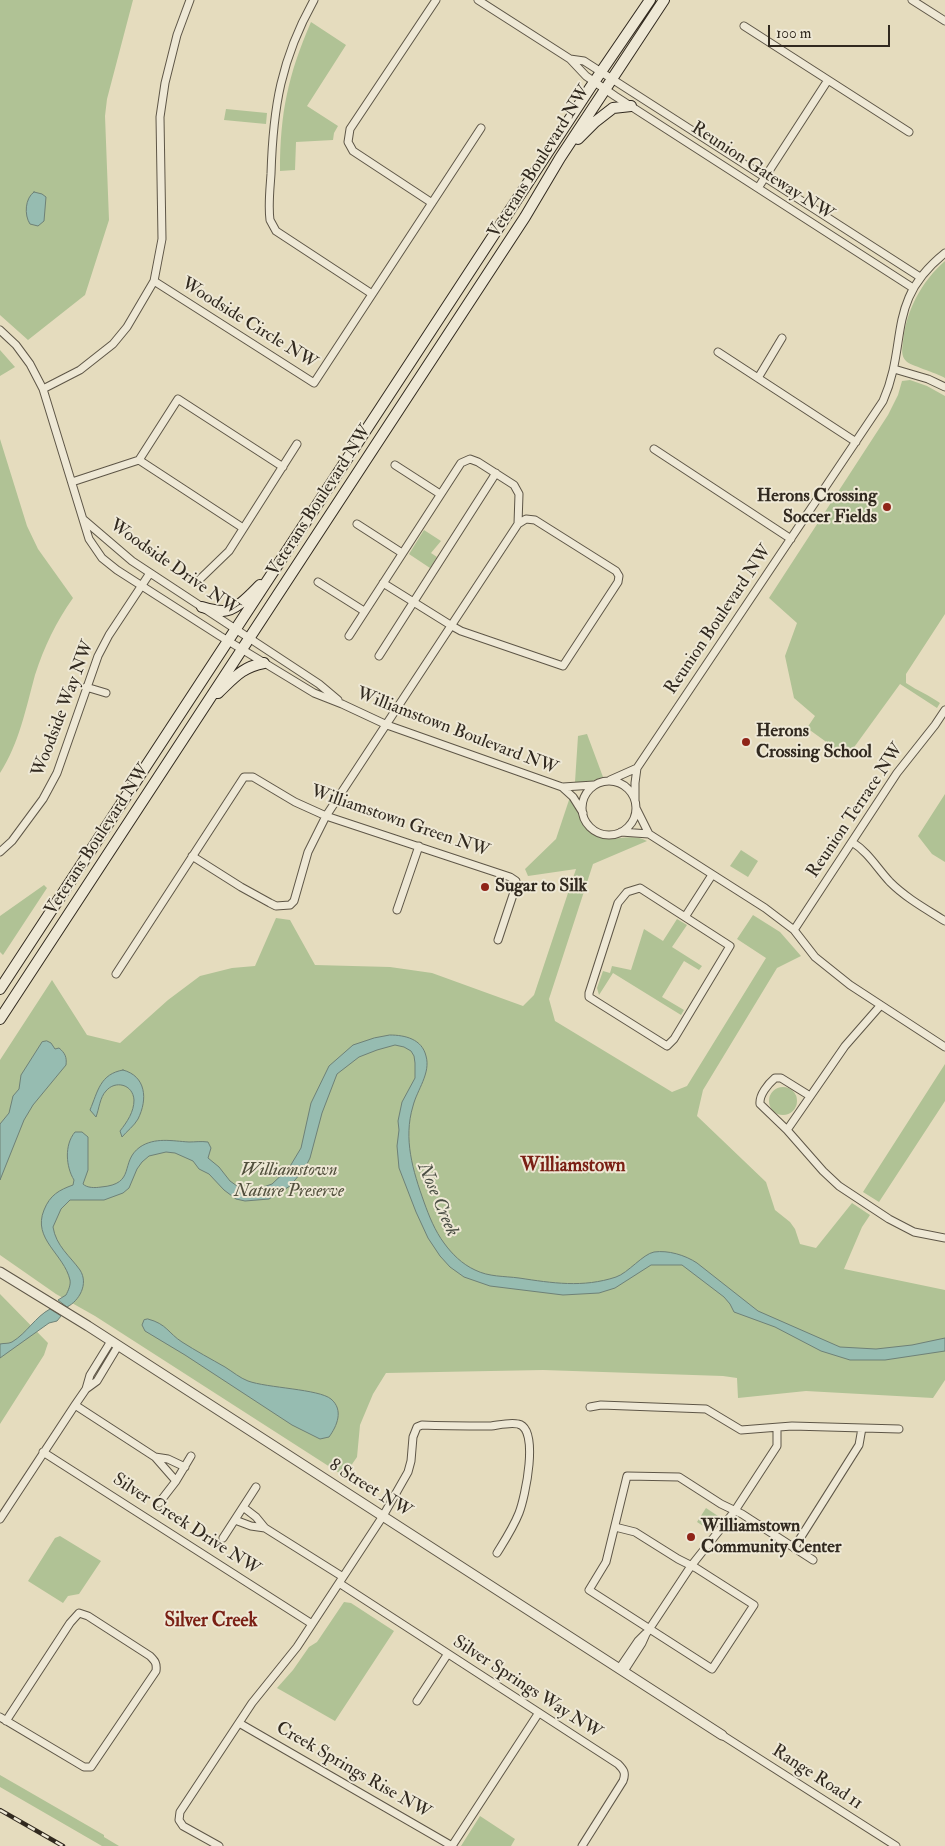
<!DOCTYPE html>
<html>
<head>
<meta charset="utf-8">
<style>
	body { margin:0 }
	#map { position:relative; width:945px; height:1846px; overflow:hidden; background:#e5dcbe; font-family:"IM FELL Double Pica",serif }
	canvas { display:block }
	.scale { position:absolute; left:768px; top:25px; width:122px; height:22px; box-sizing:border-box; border:2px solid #31291f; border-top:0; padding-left:6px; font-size:15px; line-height:18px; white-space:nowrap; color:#31291f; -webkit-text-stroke:4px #eee8d5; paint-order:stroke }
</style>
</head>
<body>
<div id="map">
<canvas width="945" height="1846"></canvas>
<div class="scale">100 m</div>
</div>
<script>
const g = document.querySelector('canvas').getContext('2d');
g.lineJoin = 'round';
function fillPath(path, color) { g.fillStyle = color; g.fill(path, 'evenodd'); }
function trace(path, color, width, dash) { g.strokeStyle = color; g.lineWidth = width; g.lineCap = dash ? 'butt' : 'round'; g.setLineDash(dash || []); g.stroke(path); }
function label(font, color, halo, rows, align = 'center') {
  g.font = font + ' "IM FELL Double Pica",serif'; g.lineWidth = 4; g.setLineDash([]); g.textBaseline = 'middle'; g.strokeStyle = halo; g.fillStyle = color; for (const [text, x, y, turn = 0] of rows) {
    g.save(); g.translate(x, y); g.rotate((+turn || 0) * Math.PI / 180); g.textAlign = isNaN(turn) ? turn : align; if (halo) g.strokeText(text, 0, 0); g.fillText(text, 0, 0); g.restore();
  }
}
const green = new Path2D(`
	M 0,0 L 133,0 L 107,99 L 105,116 L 109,220 L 85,295 L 28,340 L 0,315 Z
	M 311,22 L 346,45 L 307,106 L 338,126 L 334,133 L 333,140 L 296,142 L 295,170 L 280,171 C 280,113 288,75 311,22 Z
	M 226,109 L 267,113 L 266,124 L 224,120 Z
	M 945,261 L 945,378 C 937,373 909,365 906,361 C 901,356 902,349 903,342 C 906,311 921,282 945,261 Z
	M 0,350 L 15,367 L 0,376 Z
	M 910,380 L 927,386 L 945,396 L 945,614 L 906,674 L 906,683 C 918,691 929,695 940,703 L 937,708 L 900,684 L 847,757 L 807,728 L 815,716 L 794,698 L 785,656 L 797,623 L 769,598 L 888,415 L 898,395 L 902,381 Z
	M 0,439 L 27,526 L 38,549 L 73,598 C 56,622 44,647 35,675 C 26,708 19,744 0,773 Z
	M 424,530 L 441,541 L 431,553 L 437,557 L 430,568 L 409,554 Z
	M 587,734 L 603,777 L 587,783 L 575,782 L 578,736 Z
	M 945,794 L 945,862 L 932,854 L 918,836 Z
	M 570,797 C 577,808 580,823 589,831 C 607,848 628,830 647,841 L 593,864 L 549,999 L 555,1021 L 672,1092 L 687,1086 L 766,958 L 737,939 L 753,915 L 780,932 L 801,956 L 777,968 L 703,1090 L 697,1116 L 766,1182 L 775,1210 L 790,1222 L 795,1229 L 800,1244 L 816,1248 L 852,1203 L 870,1215 L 862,1227 L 844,1269 L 945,1290 L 945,1380 L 933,1398 L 806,1391 L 738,1398 L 737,1378 L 723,1376 L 543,1370 L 386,1373 L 373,1394 L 360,1425 L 357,1457 L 344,1476 L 95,1316 L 56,1294 L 0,1255 L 0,1060 L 52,980 L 87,1035 L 120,1043 L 168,1000 L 200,976 L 232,968 L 255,966 L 276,918 L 290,920 L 315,965 L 390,967 L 432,973 L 523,1006 L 534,995 L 576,869 L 528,876 L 525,869 L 556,839 Z
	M 741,850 L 758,861 L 748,877 L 730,866 Z
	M 44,885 L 47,888 L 3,955 L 0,952 L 0,916 Z
	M 677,919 L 687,925 L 672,947 L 702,966 L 699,970 L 684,961 L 662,997 L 684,1010 L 681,1015 L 613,973 L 599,995 L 597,988 L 603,971 L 610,973 L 612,966 L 631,970 L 644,929 L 663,941 Z
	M 945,1064 L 945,1101 L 879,1202 L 863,1192 Z
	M769 1101a14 14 0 1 1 28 0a14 14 0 1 1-28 0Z
	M 0,1294 L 48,1343 L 44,1355 L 0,1424 Z
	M 706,1508 L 718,1516 L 708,1529 L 697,1522 Z
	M 60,1536 L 101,1561 L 79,1594 L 68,1596 L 63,1603 L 28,1581 L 55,1538 Z
	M 344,1602 L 351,1603 L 394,1631 L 335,1721 L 277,1688 L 293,1670 L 309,1647 L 317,1642 Z
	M 0,1775 L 104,1835 L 104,1837 L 119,1846 L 102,1846 L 0,1787 Z
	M 480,1816 L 515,1839 L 511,1846 L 461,1846 Z`);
const water = new Path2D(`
	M 34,192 L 42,194 L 46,197 L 44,221 L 38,226 L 30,224 C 24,215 25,198 34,192 Z
	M 390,1035 C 405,1035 422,1039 426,1056 C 431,1073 417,1090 413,1106 C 403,1139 413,1171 424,1202 C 429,1216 435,1231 444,1243 C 452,1254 462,1264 475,1270 C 489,1277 504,1276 519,1278 C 552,1283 583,1288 616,1277 C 628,1273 643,1254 654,1252 C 668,1250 685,1255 697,1263 L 758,1311 L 840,1347 L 876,1349 L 912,1345 L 945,1338 L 945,1351 L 885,1360 L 850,1360 L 821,1351 L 775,1327 L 734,1312 L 730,1304 L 724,1297 L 682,1265 L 651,1265 L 615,1288 L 599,1293 L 563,1295 L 490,1286 L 464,1277 L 450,1267 L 440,1256 L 428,1238 L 416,1212 L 399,1168 L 397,1146 L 399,1130 L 398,1121 L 402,1102 L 415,1078 L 415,1063 L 414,1056 L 411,1051 L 404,1047 L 395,1045 L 377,1050 L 359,1057 L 337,1074 L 322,1113 L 310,1158 L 305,1168 L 290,1186 L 269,1199 L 245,1201 L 236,1199 L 224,1190 L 209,1174 L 199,1169 L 193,1161 L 175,1153 L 166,1152 L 149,1156 L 142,1162 L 137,1169 L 129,1188 L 123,1193 L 104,1200 L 70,1200 L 61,1209 L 53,1227 C 56,1246 70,1256 80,1270 C 89,1284 79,1301 67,1307 L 58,1300 L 66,1295 C 68,1291 71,1285 70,1280 C 64,1254 32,1239 44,1210 C 50,1195 59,1190 73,1185 L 74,1180 C 66,1167 64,1145 75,1132 L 82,1132 L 88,1137 L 88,1170 L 83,1184 C 87,1188 95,1188 101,1187 C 137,1184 119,1162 140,1147 C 155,1137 172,1141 189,1142 C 195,1142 201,1141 208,1142 L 211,1148 L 208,1158 L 219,1167 L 230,1181 L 237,1186 L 245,1189 L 255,1190 L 272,1184 L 289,1168 L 301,1148 L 311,1103 L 329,1066 L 353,1045 L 374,1038 Z
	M 47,1041 L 51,1043 L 55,1049 L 59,1048 C 65,1053 67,1057 66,1065 L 33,1105 L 24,1120 L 0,1180 L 0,1124 L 9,1113 L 13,1096 L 19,1089 L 21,1075 L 42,1042 Z
	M 123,1070 C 146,1076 148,1099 138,1119 C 134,1126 127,1131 122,1137 L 120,1131 C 127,1122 134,1112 134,1100 C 133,1084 115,1080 106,1091 C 100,1097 99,1109 96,1117 L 90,1110 C 98,1091 100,1074 123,1070 Z
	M 50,1309 L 61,1316 L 57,1321 L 49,1323 L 0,1358 L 0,1344 C 4,1343 8,1344 12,1342 C 27,1333 35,1317 50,1309 Z
	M 148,1319 C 167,1324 168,1333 182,1342 C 196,1351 211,1359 225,1367 C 233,1372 240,1378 248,1381 C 267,1388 319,1389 331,1399 C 344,1410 337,1426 329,1437 L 320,1439 L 292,1425 L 185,1355 L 145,1331 L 142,1325 L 144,1320 Z`);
const minor = new Path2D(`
	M 314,0 C 281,59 273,107 271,174 C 270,189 268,205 270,220 L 276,231 L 372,294
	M 478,0 L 570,59 L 586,76 L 615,96 L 913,288
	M 912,0 L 945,21
	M 744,26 L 909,132
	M 570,59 L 584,61 L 920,277
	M 758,188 L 828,80
	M 432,203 L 353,151 L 348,142 L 350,129 L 436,0
	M 154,281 L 314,383 L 481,128
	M 0,330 L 16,345 L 30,364 L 43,389 L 89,539 L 102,558 L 117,570 L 220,636 L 314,693 L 342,704 L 387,725 L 562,787 L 573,797 L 583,813
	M 718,352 L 856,442
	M 894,369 L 928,379 L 945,387
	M 758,378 L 782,338
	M 43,389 L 80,370 L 113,344 L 127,327 L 154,281 L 162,239 L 160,117 L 165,83 L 177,35 L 190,0
	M 654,449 L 791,539
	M 139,460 L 243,528
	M 395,465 L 440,494
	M 72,482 L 139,460 L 178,399 L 283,467
	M 84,520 L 132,561 L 319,684 L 338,700
	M 357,524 L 402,553
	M 199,580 L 229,551 L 297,444
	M 318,582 L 364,611
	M 349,636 L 461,463 L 470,459 L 478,462 L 514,485 L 519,494 L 518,524
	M 379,656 L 496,473
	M 86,687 L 106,693
	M 610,780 L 637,768
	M582 808a27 27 0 1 1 54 0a27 27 0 1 1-54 0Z
	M 563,787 L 594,785
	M 635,800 L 635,783 L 637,768 L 883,401 C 909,342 885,301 945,253
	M 636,808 L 649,834
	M 621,832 L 649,834 L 765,908 L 794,930 L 815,957 L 850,985 L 945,1047
	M 852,842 C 868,852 877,868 890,882 C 906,898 926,909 945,921
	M 0,852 L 12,841 L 43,799 L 57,773 L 98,656 L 109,635 L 150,573
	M 192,856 L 241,887 L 270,903 L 276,906 L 290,905 L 294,901 L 308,852 L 326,816 L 518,524 L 526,519 L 535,520 L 616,571 L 619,576 L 618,582 L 563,666 L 461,631 L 452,626 L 383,583
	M 640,888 L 730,946 L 674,1039 L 667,1046 L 589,997 L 589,993 L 618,903 L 627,892 Z
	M 397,910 L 419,846
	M 685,917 L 712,875
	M 794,930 L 897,773 L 935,725 L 945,710
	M 116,974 L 244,777 L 253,777 L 295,802 L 326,816 L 510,877 L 516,881 L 516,886 L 498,940
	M 880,1006 L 845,1046 L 787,1130 L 823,1171 L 839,1186 L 889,1219 L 914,1232 L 945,1238
	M 787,1130 L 760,1104 C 759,1095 768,1084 775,1078 L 781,1078 L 810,1096
	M 86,1389 L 90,1375 L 111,1341
	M 75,1405 L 155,1457 L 176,1481
	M 590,1407 L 601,1405 L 706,1409 L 741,1430 L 792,1426 L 899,1429
	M 43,1452 L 312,1624
	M 155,1457 L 168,1459 L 185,1467
	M 159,1503 L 176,1481 L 191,1456
	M 243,1507 L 256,1517 L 265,1528 L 343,1577
	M 0,1519 L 75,1405 L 86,1389 L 97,1381 L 118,1346
	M 235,1520 L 251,1526 L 265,1528
	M 615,1527 L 635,1532 L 678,1559 L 696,1568 L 754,1605 L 712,1669 L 589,1590 L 606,1562 L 627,1476 L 679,1477 L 721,1504 L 742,1514 L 813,1560
	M 223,1538 L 256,1487
	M 794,1548 L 859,1445 L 862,1428
	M 339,1583 L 618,1764 C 624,1770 626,1773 623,1781 L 582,1846
	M 619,1669 L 638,1641 L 645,1634
	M 624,1671 L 642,1643 L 646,1634 L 691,1566 L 734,1512 L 777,1446 L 777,1428
	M 417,1701 L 447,1655
	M 0,1717 L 84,1767 L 91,1767 L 156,1671 C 157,1663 155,1661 150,1656 L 88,1616 L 79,1613 L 70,1623 L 6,1721
	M 239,1723 L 452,1846
	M 722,1735 L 896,1846
	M 219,1846 L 183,1826 L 179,1820 L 180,1812 L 252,1703 L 297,1647 L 383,1516 L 408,1472 L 411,1461 L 413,1437 L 417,1427 L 422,1425 C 445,1426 468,1426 491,1426 C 499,1425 510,1422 518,1424 C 540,1428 525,1498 519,1513 C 513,1528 505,1540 497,1553
	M 452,1846 L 538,1714`);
const tertiary = new Path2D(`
	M 0,1272 L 88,1326 L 722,1735`);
const secondary = new Path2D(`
	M 578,139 L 595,122 L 613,108 L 631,106
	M 202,607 C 209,609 216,611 223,611 C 236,611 251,594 260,585
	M 218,693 C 234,678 242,667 264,663
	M 0,989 L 590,88 L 650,0
	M 0,1019 L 525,217 L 560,158 L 664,0`);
const rail = new Path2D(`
	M 0,1810 L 63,1846`);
const markers = [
	[887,507,5,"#8f2418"],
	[746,742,5,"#8f2418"],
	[485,887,5,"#8f2418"],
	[691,1537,5,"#8f2418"]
];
const streetNames = [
	["Veterans Boulevard NW",540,162,-58],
	["Reunion Gateway NW",762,172,33],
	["Woodside Circle NW",249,324,32],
	["Veterans Boulevard NW",320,501,-57],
	["Woodside Drive NW",174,568,35],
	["Reunion Boulevard NW",719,620,-56],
	["Woodside Way NW",64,709,-69],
	["Williamstown Boulevard NW",457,732,21],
	["Reunion Terrace NW",856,811,-56],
	["Williamstown Green NW",400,822,19],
	["Veterans Boulevard NW",98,840,-57],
	["8 Street NW",370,1489,32],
	["Silver Creek Drive NW",186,1525,33],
	["Silver Springs Way NW",527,1688,33],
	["Creek Springs Rise NW",353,1771,30],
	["Range Road 11",817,1778,33]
];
const poiNames = [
	["Herons Crossing",877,497,"right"],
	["Soccer Fields",877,518,"right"],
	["Herons",756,732],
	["Crossing School",756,753],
	["Sugar to Silk",495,887],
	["Williamstown",701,1527],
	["Community Center",701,1548]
];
const parkNames = [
	["Williamstown",289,1171],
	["Nature Preserve",289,1192]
];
const neighbourhoodNames = [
	["Williamstown",573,1167],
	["Silver Creek",211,1622]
];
const waterNames = [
	["Nose Creek",437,1200,67]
];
fillPath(green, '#b0c295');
fillPath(water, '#96bcb1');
trace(water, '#6e8177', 1);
trace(minor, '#5e5647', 9);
trace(tertiary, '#5e5647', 11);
trace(secondary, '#31291f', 12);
trace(minor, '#eee8d5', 7);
trace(tertiary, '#eee8d5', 9);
trace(secondary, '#eee8d5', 10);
trace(rail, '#31291f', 4.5);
trace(rail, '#eee8d5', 2.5, [8]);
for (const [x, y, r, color] of markers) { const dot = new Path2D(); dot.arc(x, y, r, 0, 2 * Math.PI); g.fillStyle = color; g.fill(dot); trace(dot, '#eee8d5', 2); }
label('18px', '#31291f', '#eee8d5', streetNames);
label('bold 18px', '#31291f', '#eee8d5', poiNames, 'left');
label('italic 18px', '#514f3c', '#eee8d5', parkNames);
label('bold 19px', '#7a1f14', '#eee8d5', neighbourhoodNames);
label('italic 19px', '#4a4e44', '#eee8d5', waterNames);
</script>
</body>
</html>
